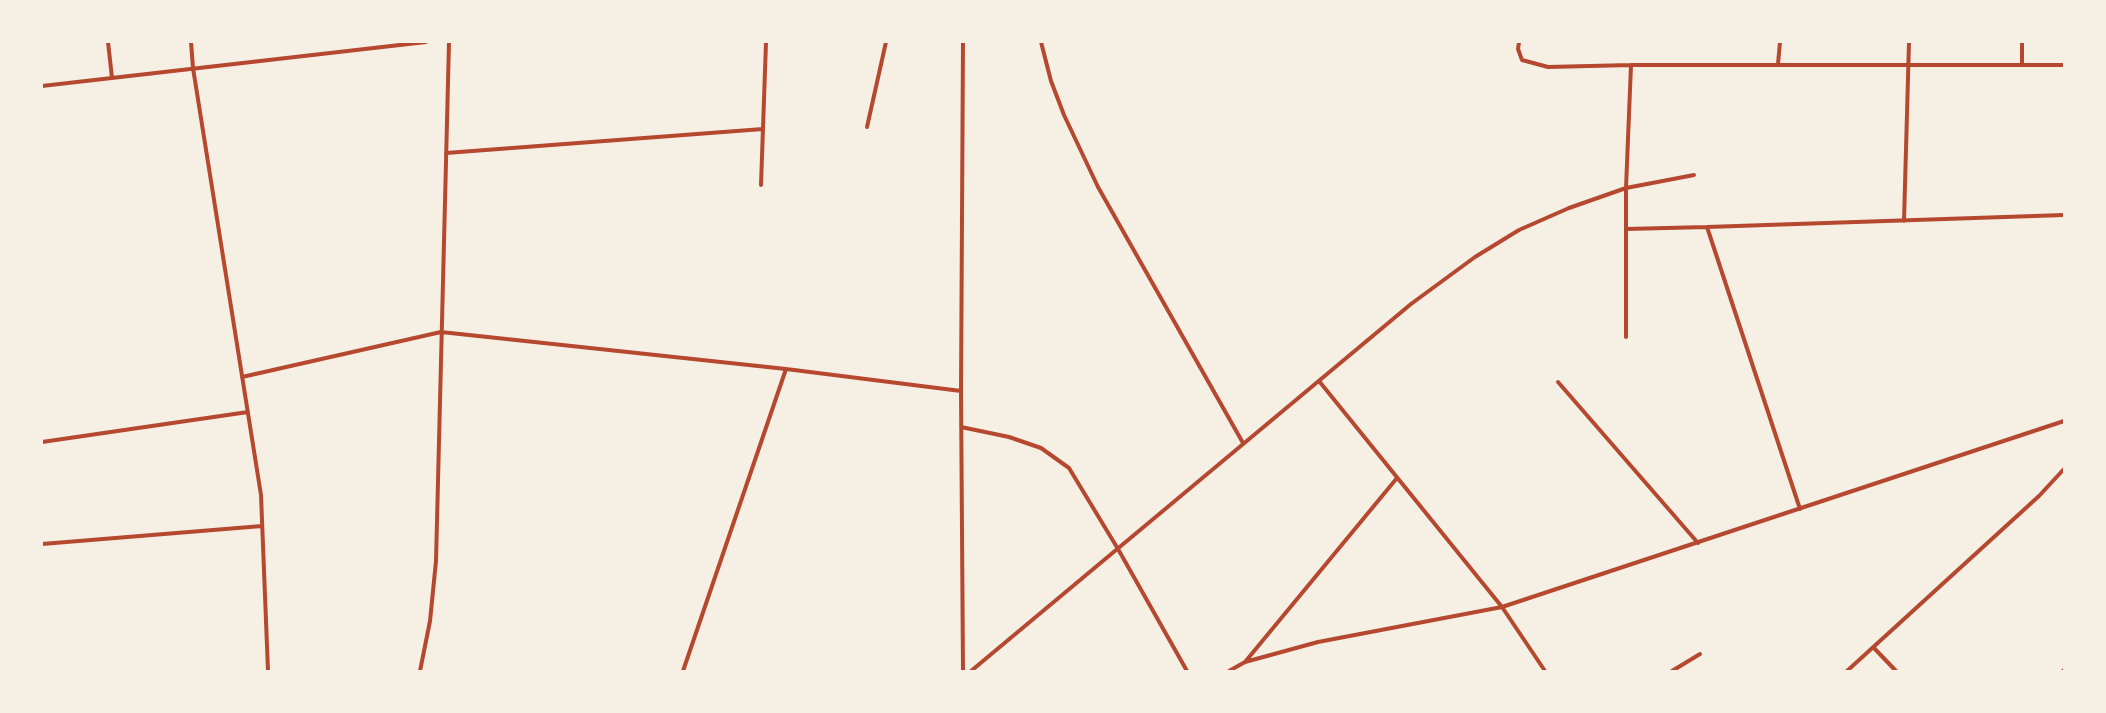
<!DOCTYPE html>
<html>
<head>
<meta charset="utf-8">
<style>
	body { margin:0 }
	#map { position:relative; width:2106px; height:713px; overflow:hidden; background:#f6efe4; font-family:"Times New Roman",serif }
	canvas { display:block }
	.frame { position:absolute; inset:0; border:43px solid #f6efe4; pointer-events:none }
</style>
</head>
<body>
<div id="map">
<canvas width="2106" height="713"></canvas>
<div class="frame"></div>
</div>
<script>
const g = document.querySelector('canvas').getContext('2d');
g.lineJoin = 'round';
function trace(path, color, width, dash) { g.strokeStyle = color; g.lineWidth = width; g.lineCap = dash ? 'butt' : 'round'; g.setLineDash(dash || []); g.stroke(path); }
const minor = new Path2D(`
	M 108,42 L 112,78
	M 191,42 L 193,68 L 261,495 L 268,671
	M 963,42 L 961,391 L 963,671
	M 1041,42 L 1051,81 L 1064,115 L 1098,187 L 1243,443
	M 1519,42 L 1518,49 L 1522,60 L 1548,67 L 1631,65 L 2064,65
	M 1778,64 L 1780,42
	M 2022,65 L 2022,42
	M 42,86 L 426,42
	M 867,127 L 886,42
	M 446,153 L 763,129
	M 761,185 L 766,42
	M 1904,221 L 1909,42
	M 1707,227 L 2064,215
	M 1626,229 L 1707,227 L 1800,509
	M 1626,337 L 1626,188 L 1631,65
	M 242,377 L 441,332 L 786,369 L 961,391
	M 1319,381 L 1502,607 L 1545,671
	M 1558,382 L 1698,543
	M 961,427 L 1009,437 L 1041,448 L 1069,468 L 1118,549 L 1187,671
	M 42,442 L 248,412
	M 42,544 L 262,526
	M 1873,647 L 1896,671
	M 1245,662 L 1397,478
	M 420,671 L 430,621 L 436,561 L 449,42
	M 683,671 L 786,369
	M 971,671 L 1411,304 L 1475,257 L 1519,230 L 1569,208 L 1626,188 L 1694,175
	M 1229,671 L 1245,662 L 1318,642 L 1502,607 L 2064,421
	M 1672,671 L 1700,654
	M 1847,671 L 2039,496 L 2064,469
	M 2063,671 L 2064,670`);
trace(minor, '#b5482f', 4);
</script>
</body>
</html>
